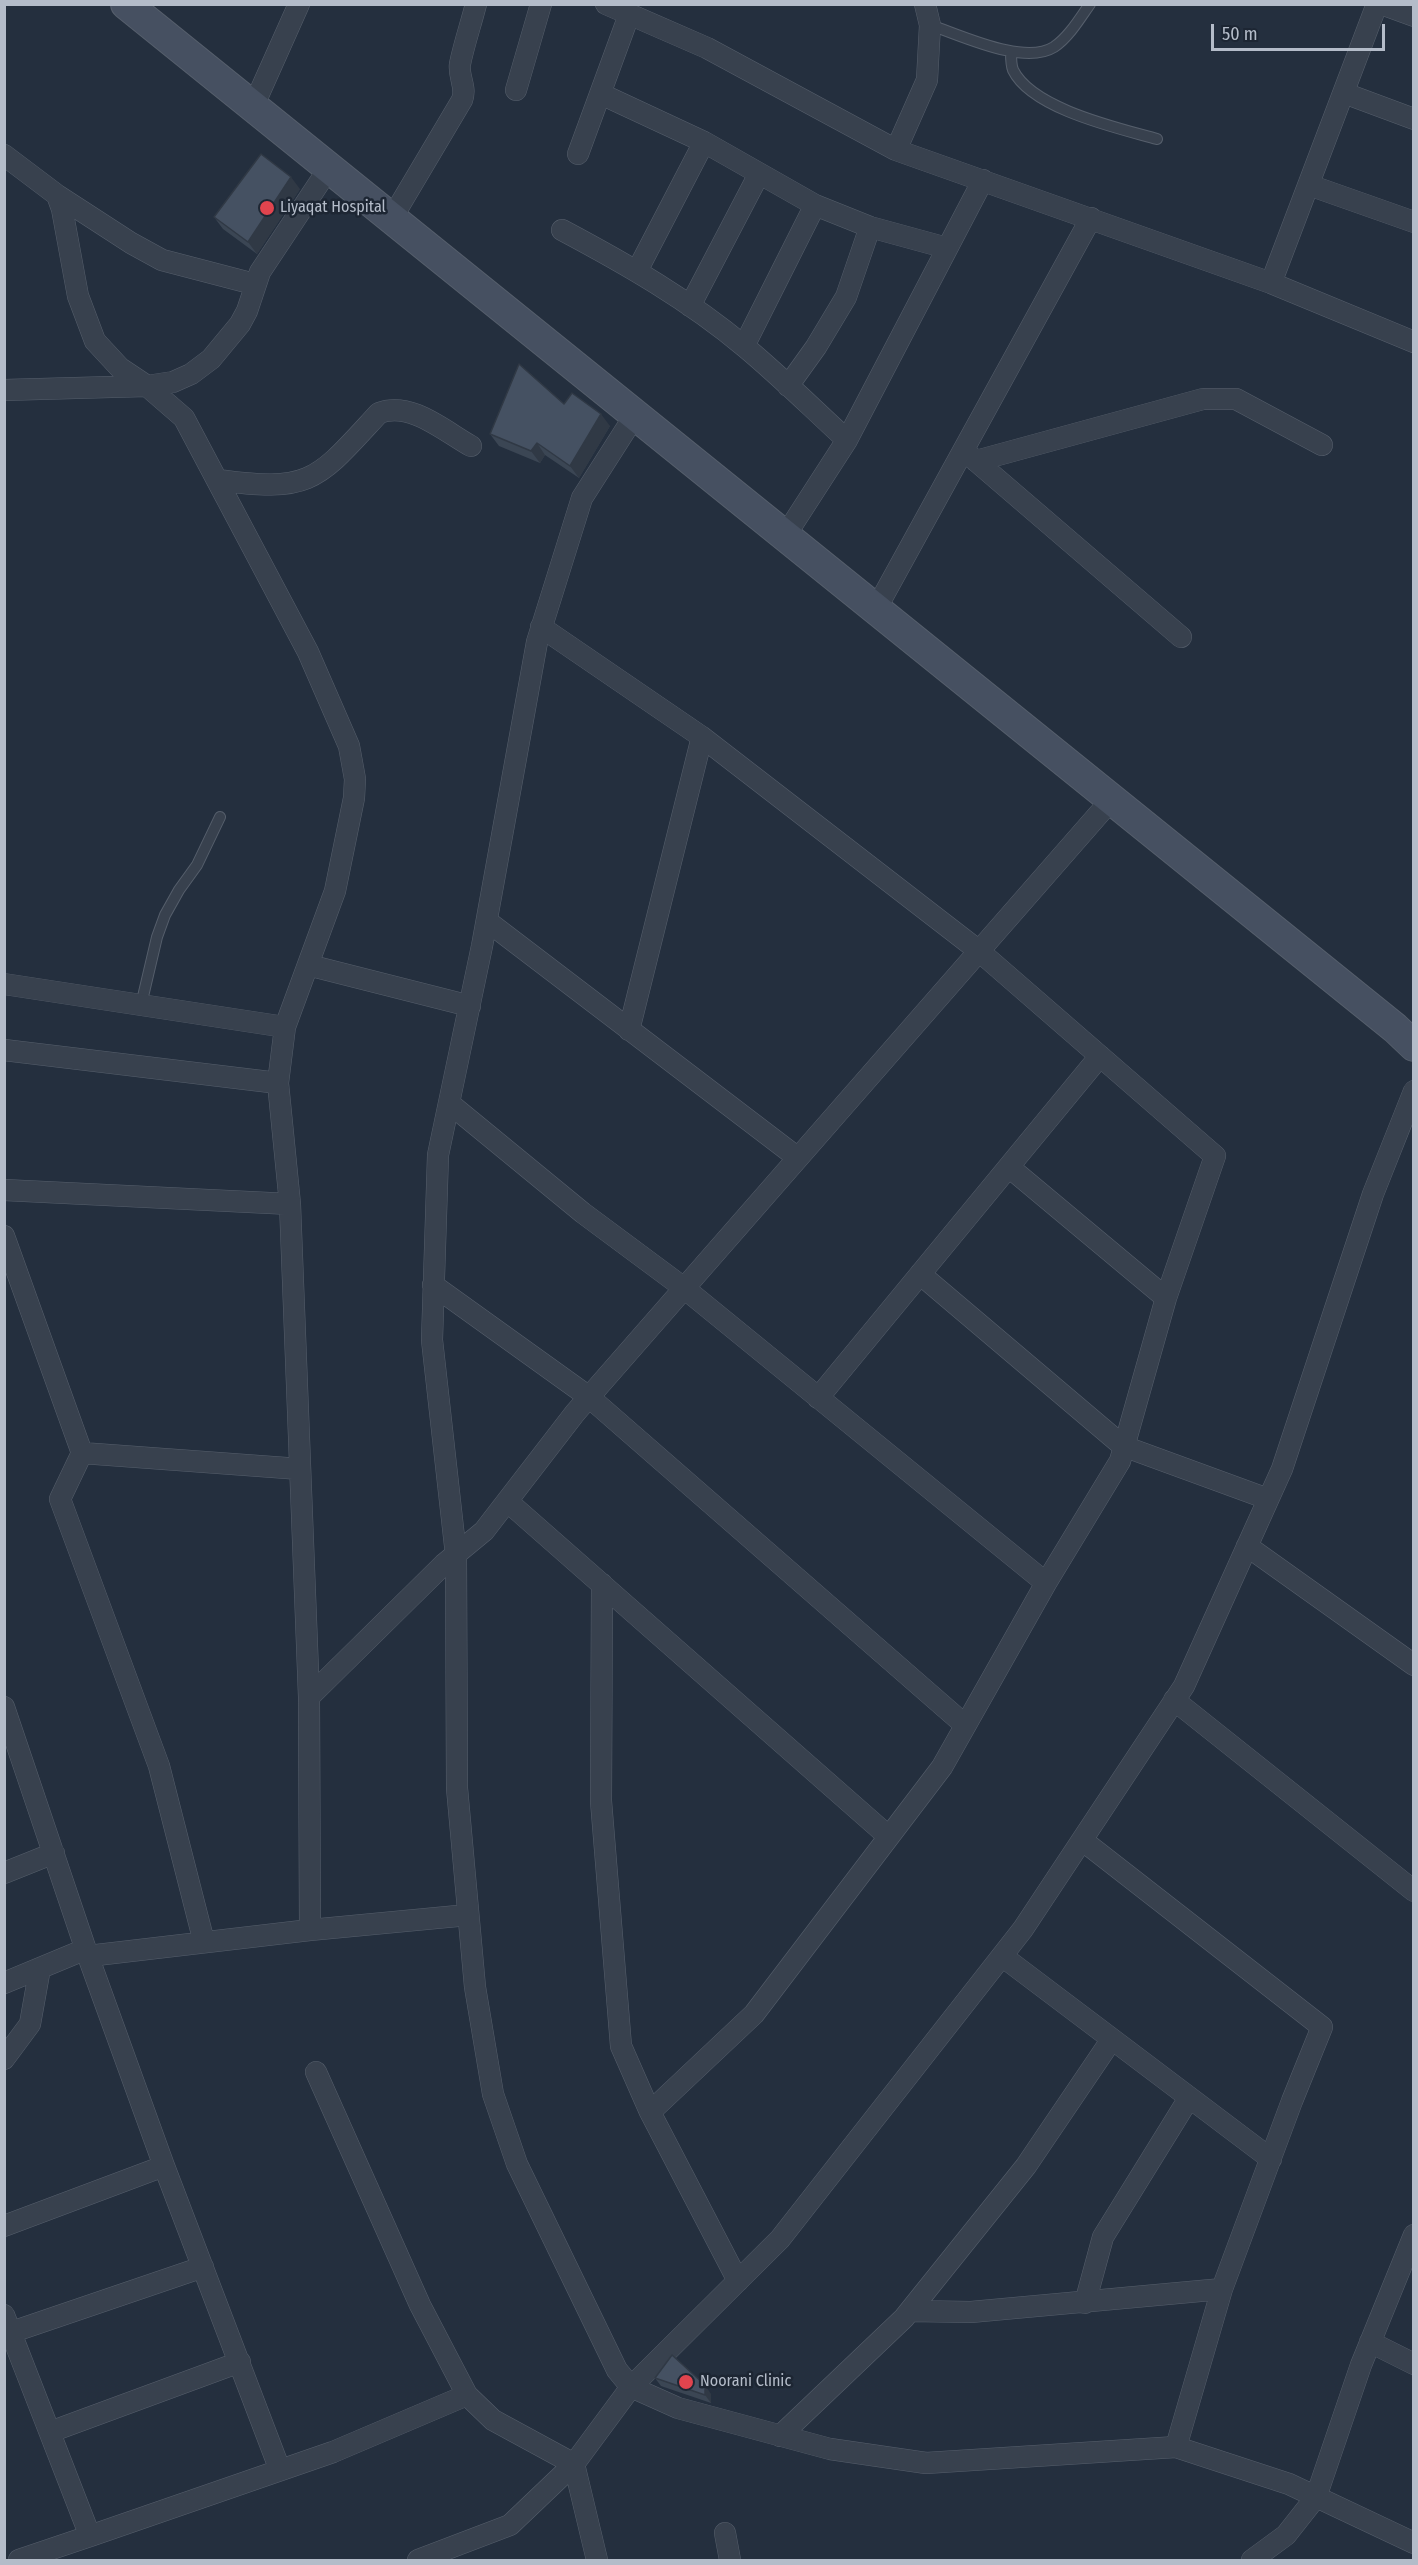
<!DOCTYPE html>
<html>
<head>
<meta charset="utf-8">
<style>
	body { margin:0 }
	#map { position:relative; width:1418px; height:2565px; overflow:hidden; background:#242f3e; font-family:"Fira Sans Condensed",sans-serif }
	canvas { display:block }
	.frame { position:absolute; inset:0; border:6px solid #b4bcc9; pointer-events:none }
	.scale { position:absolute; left:1211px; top:24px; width:174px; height:27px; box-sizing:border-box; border:3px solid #b4bcc9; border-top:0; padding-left:8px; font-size:18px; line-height:21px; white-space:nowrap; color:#b4bcc9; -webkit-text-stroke:4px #1d2633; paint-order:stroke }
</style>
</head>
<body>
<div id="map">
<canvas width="1418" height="2565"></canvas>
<div class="frame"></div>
<div class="scale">50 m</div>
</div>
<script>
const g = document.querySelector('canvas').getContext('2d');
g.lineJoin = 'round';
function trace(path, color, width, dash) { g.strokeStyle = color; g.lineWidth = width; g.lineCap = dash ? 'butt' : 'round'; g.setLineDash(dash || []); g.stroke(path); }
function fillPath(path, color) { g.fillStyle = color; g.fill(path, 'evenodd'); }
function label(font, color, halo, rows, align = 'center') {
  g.font = font + ' "Fira Sans Condensed",sans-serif'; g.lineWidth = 5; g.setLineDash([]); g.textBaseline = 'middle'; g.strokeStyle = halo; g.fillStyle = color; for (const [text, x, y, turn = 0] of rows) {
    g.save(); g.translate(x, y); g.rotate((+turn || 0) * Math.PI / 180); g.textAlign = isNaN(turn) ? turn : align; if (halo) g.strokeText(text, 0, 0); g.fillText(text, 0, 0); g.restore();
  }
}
const lane = new Path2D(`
	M 930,25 C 961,35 1024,66 1054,47 C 1069,37 1080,18 1090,4
	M 1011,52 C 1011,58 1011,65 1013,70 C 1032,109 1118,128 1157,139
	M 141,1005 L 157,937 L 165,915 L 179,890 L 197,865 L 220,817`);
const street = new Path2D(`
	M 606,4 L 707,48 L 896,150 L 1271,283 L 1414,342
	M 1381,4 L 1414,16
	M 516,90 L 541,4
	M 1344,93 L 1414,119
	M 601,94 L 704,142 L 815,205 L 870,227 L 947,248
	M 253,107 L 299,4
	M 896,150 L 927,80 L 930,25 L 925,4
	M 578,154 L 629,15
	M 4,155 L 57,195 L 62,209 L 78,296 L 95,341 L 120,368 L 147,386 L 184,418 L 308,652 L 349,746 L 355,779 L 354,798 L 335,891 L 285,1027 L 278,1083
	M 1309,185 L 1414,222
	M 57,195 L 131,243 L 162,260 L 254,284
	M 392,218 L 462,100 C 467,87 458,77 460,64 C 464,44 471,24 476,4
	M 562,230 C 626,264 689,300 745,347 C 780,376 813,409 847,440
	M 637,271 L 704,142
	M 1271,283 L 1377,4
	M 690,306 L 759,174
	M 744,346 L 815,205
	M 788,386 L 816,347 L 846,297 L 870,227
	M 4,390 L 147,386 L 173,382 L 191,374 L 211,359 L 240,324 L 247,311 L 260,272 L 329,168
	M 635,415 L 582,498 L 537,642 L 482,946 L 438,1155 L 432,1340 L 456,1555 L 457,1788 L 475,1987 L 493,2094 L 517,2164 L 617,2370 L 631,2387 L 678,2408 L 830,2449 L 926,2463 L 1176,2447 L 1289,2484 L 1414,2543
	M 969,455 L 1181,637
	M 976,461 L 1203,399 L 1236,399 L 1322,445
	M 218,480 C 312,493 317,480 379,413 C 411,401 444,431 471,446
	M 785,536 L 847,440 L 983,180
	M 876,609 L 1091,218
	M 541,627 L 702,737 L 979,951 L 1215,1156 L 1166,1298 L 1120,1461 L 1046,1583 L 942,1767 L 754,2014 L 650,2112
	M 487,921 L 798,1158
	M 308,965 L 470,1006
	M 4,984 L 285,1027
	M 629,1030 L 702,737
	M 4,1050 L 278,1083 L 290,1204 L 309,1697
	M 449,1103 L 583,1213 L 684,1288 L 1046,1583
	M 1009,1167 L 1166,1298
	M 4,1190 L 290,1204
	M 4,1236 L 82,1453 L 300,1469
	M 920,1274 L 1123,1446 L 1268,1499
	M 433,1285 L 589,1397 L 965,1725
	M 818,1398 L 1100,1056
	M 82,1453 L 60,1499 L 159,1766 L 204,1942
	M 507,1501 L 888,1836
	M 1247,1546 L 1414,1665
	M 602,1584 L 601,1801 L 621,2046 L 650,2112 L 738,2281
	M 1174,1700 L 1414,1891
	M 4,1707 L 88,1956
	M 1082,1840 L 1322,2027 L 1292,2101 L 1222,2289 L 1176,2447
	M 4,1873 L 54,1853
	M 468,1915 L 310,1930 L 309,1697 L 444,1564 L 484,1531 L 575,1413 L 1112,799
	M 1002,1956 L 1271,2159
	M 4,1983 L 86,1949
	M 4,2059 L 30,2024 L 40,1968
	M 316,2072 L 420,2305 L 467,2395 L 493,2420 L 574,2464 L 597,2560
	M 164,2166 L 280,2470
	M 4,2226 L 164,2166 L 88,1956 L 310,1930
	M 1085,2303 L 1103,2237 L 1189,2098
	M 910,2311 L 971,2312 L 1222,2289
	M 4,2315 L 90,2536 L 19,2560
	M 12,2332 L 203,2267
	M 1370,2342 L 1414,2364
	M 50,2432 L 240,2362
	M 780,2436 L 904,2318 L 1026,2166 L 1112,2039
	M 725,2533 L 730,2560
	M 90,2536 L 333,2452 L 467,2395
	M 418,2560 L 510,2525 L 574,2464 L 631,2387 L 780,2239 L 1023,1929 L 1184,1686 L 1282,1469 L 1373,1194 L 1414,1091
	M 1252,2560 L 1286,2535 L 1316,2497 L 1361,2365 L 1414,2235`);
const secondary = new Path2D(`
	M 126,4 L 1395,1028 L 1414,1046`);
const wall = new Path2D(`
	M 300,189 L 257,254 L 223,229 L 214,217 Z
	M 564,404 L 610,426 L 579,478 L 545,455 L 540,463 L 499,446 L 490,434 Z
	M 655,2378 L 711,2394 L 711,2403 L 661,2386 Z`);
const shadedWall = new Path2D(`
	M 291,177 L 300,189 L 257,254 L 248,242 Z
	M 601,414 L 610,426 L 579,478 L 570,466 Z
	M 537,443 L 545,455 L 540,463 L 531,451 Z
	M 705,2385 L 711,2394 L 711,2403 L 705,2395 Z`);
const building = new Path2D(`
	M 261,154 L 291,177 L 248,242 L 214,217 Z
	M 519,364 L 564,404 L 572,393 L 601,414 L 570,466 L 537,443 L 531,451 L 490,434 Z
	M 672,2355 L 705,2385 L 705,2395 L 655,2378 Z`);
const markers = [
	[267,208,8,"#e0444e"],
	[686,2382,8,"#e0444e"]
];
const poiNames = [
	["Liyaqat Hospital",280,208],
	["Noorani Clinic",700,2382]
];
trace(lane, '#565f6c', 12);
trace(street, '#565f6c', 22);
trace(secondary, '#565f6c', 32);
trace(lane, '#38414e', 10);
trace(street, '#38414e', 21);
trace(secondary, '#465061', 30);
fillPath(wall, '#3b4654');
fillPath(shadedWall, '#303945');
fillPath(building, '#455162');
trace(building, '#303945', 1.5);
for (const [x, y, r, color] of markers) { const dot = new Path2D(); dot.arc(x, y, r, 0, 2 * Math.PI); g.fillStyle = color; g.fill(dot); trace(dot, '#1d2633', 2); }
label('16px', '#b4bcc9', '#1d2633', poiNames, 'left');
</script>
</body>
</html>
